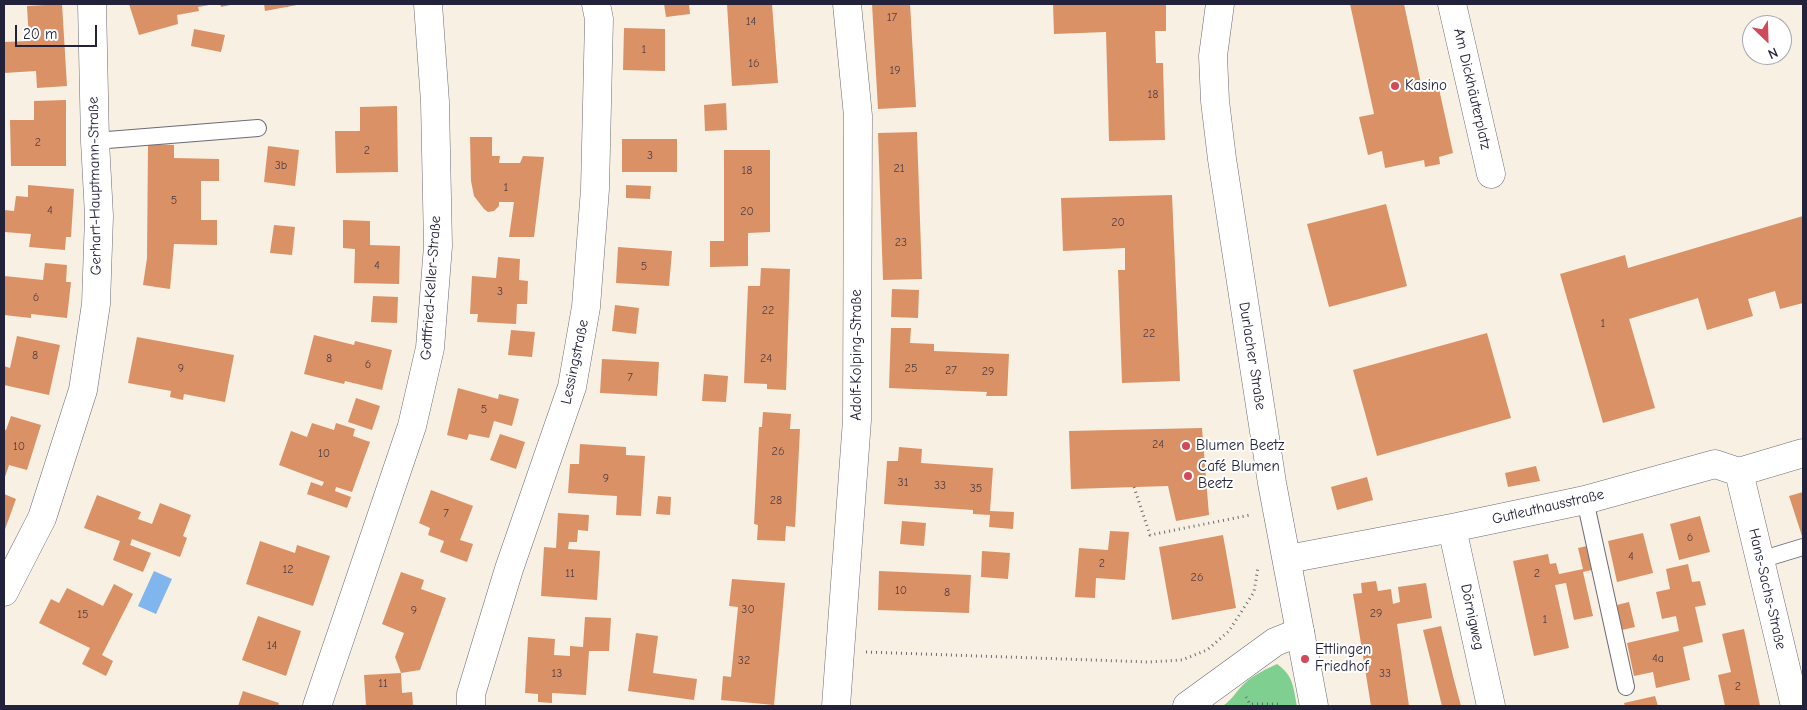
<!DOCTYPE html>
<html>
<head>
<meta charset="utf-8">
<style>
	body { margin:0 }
	#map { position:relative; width:1807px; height:710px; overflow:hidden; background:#f8f0e2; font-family:"Comic Neue",sans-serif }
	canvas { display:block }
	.frame { position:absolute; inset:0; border:5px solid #22223b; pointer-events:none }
	.north { position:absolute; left:1742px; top:15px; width:50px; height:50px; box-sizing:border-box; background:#fff; border:1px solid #a7a7b1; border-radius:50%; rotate:156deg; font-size:14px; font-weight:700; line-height:20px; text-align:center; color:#22223b }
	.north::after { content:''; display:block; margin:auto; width:18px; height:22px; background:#d1495b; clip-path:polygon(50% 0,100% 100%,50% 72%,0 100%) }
	.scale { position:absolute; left:15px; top:25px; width:82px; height:22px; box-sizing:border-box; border:2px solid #22223b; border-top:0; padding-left:6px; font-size:15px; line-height:18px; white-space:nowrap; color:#22223b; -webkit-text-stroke:4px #fff; paint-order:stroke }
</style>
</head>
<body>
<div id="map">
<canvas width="1807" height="710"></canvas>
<div class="frame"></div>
<div class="north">N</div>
<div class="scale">20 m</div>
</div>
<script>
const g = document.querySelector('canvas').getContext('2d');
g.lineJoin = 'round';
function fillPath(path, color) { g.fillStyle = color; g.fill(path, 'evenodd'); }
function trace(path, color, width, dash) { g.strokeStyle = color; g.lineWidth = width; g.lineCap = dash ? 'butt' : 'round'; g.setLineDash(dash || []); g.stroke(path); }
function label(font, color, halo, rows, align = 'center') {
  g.font = font + ' "Comic Neue",sans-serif'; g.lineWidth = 4; g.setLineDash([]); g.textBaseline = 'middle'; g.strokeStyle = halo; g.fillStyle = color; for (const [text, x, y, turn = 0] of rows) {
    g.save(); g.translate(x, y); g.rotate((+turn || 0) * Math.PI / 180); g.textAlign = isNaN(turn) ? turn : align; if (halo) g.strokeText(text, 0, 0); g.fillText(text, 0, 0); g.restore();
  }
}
const green = new Path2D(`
	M 1277,664 C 1294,676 1293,687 1297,706 L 1223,706 C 1232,700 1237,690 1245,683 C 1254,675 1266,669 1277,664 Z`);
const water = new Path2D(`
	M 154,571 L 172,579 L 156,614 L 138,606 Z`);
const building = new Path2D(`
	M 62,4 L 67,86 L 37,88 L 36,71 L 4,73 L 4,42 L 29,41 L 27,6 Z
	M 129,4 L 209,4 L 209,5 L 198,7 L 199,11 L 177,15 L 178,24 L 139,35 Z
	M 220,4 L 229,4 L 230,5 L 221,7 Z
	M 264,4 L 297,4 L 297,5 L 265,11 Z
	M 664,4 L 689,4 L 690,14 L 666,17 Z
	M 727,4 L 772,4 L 778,83 L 732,86 Z
	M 872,4 L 910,4 L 916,107 L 878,109 Z
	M 1053,4 L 1166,4 L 1166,31 L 1155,31 L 1156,63 L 1163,63 L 1165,140 L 1109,141 L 1106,32 L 1054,34 Z
	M 1350,4 L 1404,4 L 1422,88 L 1438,84 L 1453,153 L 1439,157 L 1440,164 L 1425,167 L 1424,160 L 1385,168 L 1382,151 L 1368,155 L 1359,117 L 1374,114 Z
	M 624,28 L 665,29 L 665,71 L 623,70 Z
	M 194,29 L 225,35 L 221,52 L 191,46 Z
	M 66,100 L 66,166 L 11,166 L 10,120 L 34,120 L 34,101 Z
	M 726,103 L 727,130 L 705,131 L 704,105 Z
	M 397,106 L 398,172 L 336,173 L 335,131 L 360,131 L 360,107 Z
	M 917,132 L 922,279 L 883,280 L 878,133 Z
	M 470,137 L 492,137 L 492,156 L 500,156 L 499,163 L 520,163 L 523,156 L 544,157 L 534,237 L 509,237 L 514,202 L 499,202 L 499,206 L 494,211 L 488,212 L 484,209 L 474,196 L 471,181 Z
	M 622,139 L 677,139 L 677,172 L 622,172 Z
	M 148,144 L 174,145 L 174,158 L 219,159 L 219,181 L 201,181 L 201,220 L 217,220 L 217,245 L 174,244 L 170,289 L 143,285 L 147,258 Z
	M 268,146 L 299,150 L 295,186 L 264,182 Z
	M 724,150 L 770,150 L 770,232 L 748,233 L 748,266 L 710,267 L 710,241 L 724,241 Z
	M 28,185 L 74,189 L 71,237 L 66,237 L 65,250 L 29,247 L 31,234 L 4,232 L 4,210 L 14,211 L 16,196 L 28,197 Z
	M 626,185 L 651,186 L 650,199 L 626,198 Z
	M 1172,195 L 1180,381 L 1122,383 L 1118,270 L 1125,270 L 1125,248 L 1063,251 L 1061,198 Z
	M 1386,204 L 1407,286 L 1329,307 L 1307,224 Z
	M 1803,216 L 1803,303 L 1780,309 L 1775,291 L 1748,299 L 1753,316 L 1707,330 L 1698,298 L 1629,319 L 1655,408 L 1603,423 L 1560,274 L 1625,255 L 1628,268 Z
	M 343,220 L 370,221 L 370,245 L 400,246 L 399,284 L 354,283 L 355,249 L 343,248 Z
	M 274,225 L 295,227 L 292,255 L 270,253 Z
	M 618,247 L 672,251 L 669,286 L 616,283 Z
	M 498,257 L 520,259 L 519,280 L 528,281 L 527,304 L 517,304 L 516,324 L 477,322 L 478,314 L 470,314 L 472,276 L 496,278 Z
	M 45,263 L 67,265 L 66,282 L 71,282 L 67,318 L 31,314 L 31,318 L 4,315 L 4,276 L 43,280 Z
	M 761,268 L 790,269 L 786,390 L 767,389 L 767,384 L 744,383 L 748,286 L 760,286 Z
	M 892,289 L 919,290 L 918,318 L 891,317 Z
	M 373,296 L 398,297 L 397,323 L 371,322 Z
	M 615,305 L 639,308 L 636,334 L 612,331 Z
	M 891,328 L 911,328 L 910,343 L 934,344 L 934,351 L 1009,354 L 1007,396 L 986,396 L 987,392 L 889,388 Z
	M 511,330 L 535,332 L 532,357 L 508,355 Z
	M 1487,333 L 1511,418 L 1377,456 L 1353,370 Z
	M 314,335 L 354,345 L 355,341 L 392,350 L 382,390 L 345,381 L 344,384 L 304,374 Z
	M 17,336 L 60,345 L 49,395 L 4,385 L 4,366 L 10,368 Z
	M 137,337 L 234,355 L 225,402 L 184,394 L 183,400 L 170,397 L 171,391 L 128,383 Z
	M 602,359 L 659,362 L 657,396 L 600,393 Z
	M 704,374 L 728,376 L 726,402 L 702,401 Z
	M 458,388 L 498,399 L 499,394 L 519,399 L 512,426 L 494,421 L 489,438 L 469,434 L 467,440 L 447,435 Z
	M 356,398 L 380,406 L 372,430 L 348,422 Z
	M 763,412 L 791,414 L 790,429 L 800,429 L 795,527 L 786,526 L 785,541 L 757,540 L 758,525 L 754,524 L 759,427 L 762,427 Z
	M 11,416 L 41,425 L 27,470 L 9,465 L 5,477 L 4,477 L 4,430 L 6,430 Z
	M 312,423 L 334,430 L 336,423 L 355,429 L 353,436 L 370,442 L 352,492 L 336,487 L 335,491 L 351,497 L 347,508 L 307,494 L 311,482 L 322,486 L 324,482 L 279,465 L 291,431 L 307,437 Z
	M 1202,428 L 1209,515 L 1176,521 L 1168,486 L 1071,489 L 1069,431 Z
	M 500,434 L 525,442 L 516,469 L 490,460 Z
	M 580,444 L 626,447 L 626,455 L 645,456 L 641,516 L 616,515 L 617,496 L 568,493 L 570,464 L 579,464 Z
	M 899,447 L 922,449 L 921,463 L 993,468 L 990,511 L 1014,512 L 1013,529 L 989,527 L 990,515 L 973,514 L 973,510 L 884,504 L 887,461 L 898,461 Z
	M 1536,466 L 1540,481 L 1508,487 L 1505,473 Z
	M 1367,477 L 1373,500 L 1337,510 L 1331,487 Z
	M 431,490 L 473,506 L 460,540 L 473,544 L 467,562 L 440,552 L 444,541 L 428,535 L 430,528 L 419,523 Z
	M 1803,492 L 1803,536 L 1802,536 L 1789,496 Z
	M 4,494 L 16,499 L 4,532 Z
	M 97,495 L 141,512 L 138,519 L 152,524 L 160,503 L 191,515 L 183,536 L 187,538 L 180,557 L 132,539 L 130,545 L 151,553 L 143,572 L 113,560 L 120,541 L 84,528 Z
	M 658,496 L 671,497 L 670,515 L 656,514 Z
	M 558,513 L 589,515 L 588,531 L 578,530 L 577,542 L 569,542 L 568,549 L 600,551 L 597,600 L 541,596 L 544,547 L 556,548 Z
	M 1700,516 L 1710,552 L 1679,560 L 1670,524 Z
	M 902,521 L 926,523 L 924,546 L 900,544 Z
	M 1110,531 L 1129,532 L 1125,580 L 1096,578 L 1095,598 L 1075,597 L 1079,548 L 1108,550 Z
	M 1643,533 L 1653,573 L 1617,582 L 1608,541 Z
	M 1223,535 L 1236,608 L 1172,620 L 1159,547 Z
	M 260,541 L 295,553 L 297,545 L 330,556 L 313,606 L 246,584 Z
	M 1591,545 L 1596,569 L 1583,572 L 1593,616 L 1574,620 L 1566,583 L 1555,585 L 1569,648 L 1534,656 L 1513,561 L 1548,554 L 1550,564 L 1556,563 L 1559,574 L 1564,573 L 1583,569 L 1578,548 Z
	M 982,551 L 1010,553 L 1008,579 L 981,577 Z
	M 1688,564 L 1692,582 L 1700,581 L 1706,605 L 1695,607 L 1703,642 L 1683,647 L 1690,680 L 1656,688 L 1653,672 L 1634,676 L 1627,643 L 1679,631 L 1676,616 L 1662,619 L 1656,592 L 1670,589 L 1666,569 Z
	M 879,571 L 971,575 L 969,613 L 878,610 Z
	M 401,572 L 424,580 L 421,589 L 446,598 L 420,670 L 401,673 L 402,693 L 412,692 L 413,706 L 366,706 L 364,675 L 401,673 L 395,657 L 404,633 L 382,624 Z
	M 732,579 L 785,583 L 774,705 L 721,700 L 723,676 L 731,677 L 738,607 L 729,606 Z
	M 1376,581 L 1378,591 L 1391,589 L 1393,604 L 1400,602 L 1398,587 L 1426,583 L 1432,618 L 1397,624 L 1409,706 L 1371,706 L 1353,594 L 1362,593 L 1361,583 Z
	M 114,584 L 133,594 L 102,655 L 113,661 L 106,676 L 82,664 L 90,648 L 39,623 L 51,599 L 59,603 L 67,588 L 103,606 Z
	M 1629,602 L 1635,627 L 1622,630 L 1617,605 Z
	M 258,616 L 301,631 L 286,676 L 242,660 Z
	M 585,617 L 611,618 L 609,651 L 589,651 L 586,695 L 552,693 L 552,703 L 538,702 L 538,694 L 525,693 L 528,637 L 555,639 L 554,655 L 570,656 L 570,646 L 583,647 Z
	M 1441,626 L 1453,676 L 1461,706 L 1442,706 L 1423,630 Z
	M 1744,629 L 1760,706 L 1725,706 L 1718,675 L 1731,672 L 1722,634 Z
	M 636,633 L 658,636 L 653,673 L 697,679 L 694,700 L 628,691 Z
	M 243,691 L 279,703 L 278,706 L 238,706 Z
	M 1655,696 L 1658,706 L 1625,706 L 1624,703 Z`);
const path = new Path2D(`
	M 1134,487 L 1150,535 L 1250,515
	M 866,652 L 1149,662 L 1182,660 L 1207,650 L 1229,631 L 1254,592 L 1258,567
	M 1246,697 L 1250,704 L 1281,704 L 1281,706`);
const lane = new Path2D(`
	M 95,141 L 258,128
	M 1585,500 L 1626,687
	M 1760,560 L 1803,547`);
const street = new Path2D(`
	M 1452,4 L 1491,174
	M 1739,472 L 1795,706
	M 1452,528 L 1491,706
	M 1288,559 L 1452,528 L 1585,500 L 1715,464 L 1739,472 L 1803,453
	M 4,592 L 42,518 L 83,390 L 96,304 L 99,216 L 95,141 L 92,4
	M 317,706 L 412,426 L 430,348 L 438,246 L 435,102 L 428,4
	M 471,706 L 471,694 L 509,569 L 572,387 L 586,307 L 595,189 L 599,19 L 596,4
	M 836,706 L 857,420 L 858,116 L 847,4
	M 1187,706 L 1275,642 L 1300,632`);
const secondary = new Path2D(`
	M 1220,4 L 1213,56 L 1215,101 L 1222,159 L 1272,483 L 1314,706`);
const markers = [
	[1395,86,5,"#d1495b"],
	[1186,446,5,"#d1495b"],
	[1188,476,5,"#d1495b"],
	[1305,659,5,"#d1495b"]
];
const numberNames = [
	["17",892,18],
	["14",751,22],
	["1",644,50],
	["16",754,64],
	["19",895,71],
	["18",1153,95],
	["2",38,143],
	["2",367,151],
	["3",650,156],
	["3b",281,166],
	["21",899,169],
	["18",747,171],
	["1",506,188],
	["5",174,201],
	["4",50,211],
	["20",747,212],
	["20",1118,223],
	["23",901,243],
	["4",377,266],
	["5",644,267],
	["3",500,292],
	["6",36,298],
	["22",768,311],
	["1",1603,324],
	["22",1149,334],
	["8",35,356],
	["8",329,359],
	["24",766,359],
	["6",368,365],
	["9",181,369],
	["25",911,369],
	["27",951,371],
	["29",988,372],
	["7",630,378],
	["5",484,410],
	["24",1158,445],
	["10",19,447],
	["26",778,452],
	["10",324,454],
	["9",606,479],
	["31",903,483],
	["33",940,486],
	["35",976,489],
	["28",776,501],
	["7",446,514],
	["6",1690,538],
	["4",1631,557],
	["2",1102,564],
	["12",288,570],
	["11",570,574],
	["2",1537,574],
	["26",1197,578],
	["10",901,591],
	["8",947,593],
	["30",748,610],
	["9",414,611],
	["29",1376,614],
	["15",83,615],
	["1",1545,620],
	["14",272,646],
	["4a",1658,659],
	["32",744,661],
	["13",557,674],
	["33",1385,674],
	["11",383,684],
	["2",1738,687]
];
const poiNames = [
	["Kasino",1405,86],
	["Blumen Beetz",1196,446],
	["Café Blumen",1198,467],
	["Beetz",1198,484],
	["Ettlingen",1315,650],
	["Friedhof",1315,667]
];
const streetNames = [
	["Am Dickhäuterplatz",1472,89,77],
	["Gerhart-Hauptmann-Straße",95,186,-91],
	["Gottfried-Keller-Straße",431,288,-86],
	["Adolf-Kolping-Straße",857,355,-90],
	["Durlacher Straße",1252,356,81],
	["Lessingstraße",575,362,-78],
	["Gutleuthausstraße",1548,507,-13],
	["Hans-Sachs-Straße",1767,589,77],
	["Dörnigweg",1472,617,78]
];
fillPath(green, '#7fcf90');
fillPath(water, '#80b5ee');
fillPath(building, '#db9166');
trace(lane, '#6d6a75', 18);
trace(street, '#6d6a75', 29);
trace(secondary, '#6d6a75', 29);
trace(path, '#6d6a75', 3, [1, 4]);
trace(lane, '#fff', 16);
trace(street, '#fff', 28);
trace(secondary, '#fff', 28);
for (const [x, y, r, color] of markers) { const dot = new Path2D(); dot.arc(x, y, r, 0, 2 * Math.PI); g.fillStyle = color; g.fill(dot); trace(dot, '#fff', 2); }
label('12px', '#503e46', null, numberNames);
label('15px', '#22223b', '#fff', poiNames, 'left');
label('15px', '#22223b', '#fff', streetNames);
</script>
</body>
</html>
